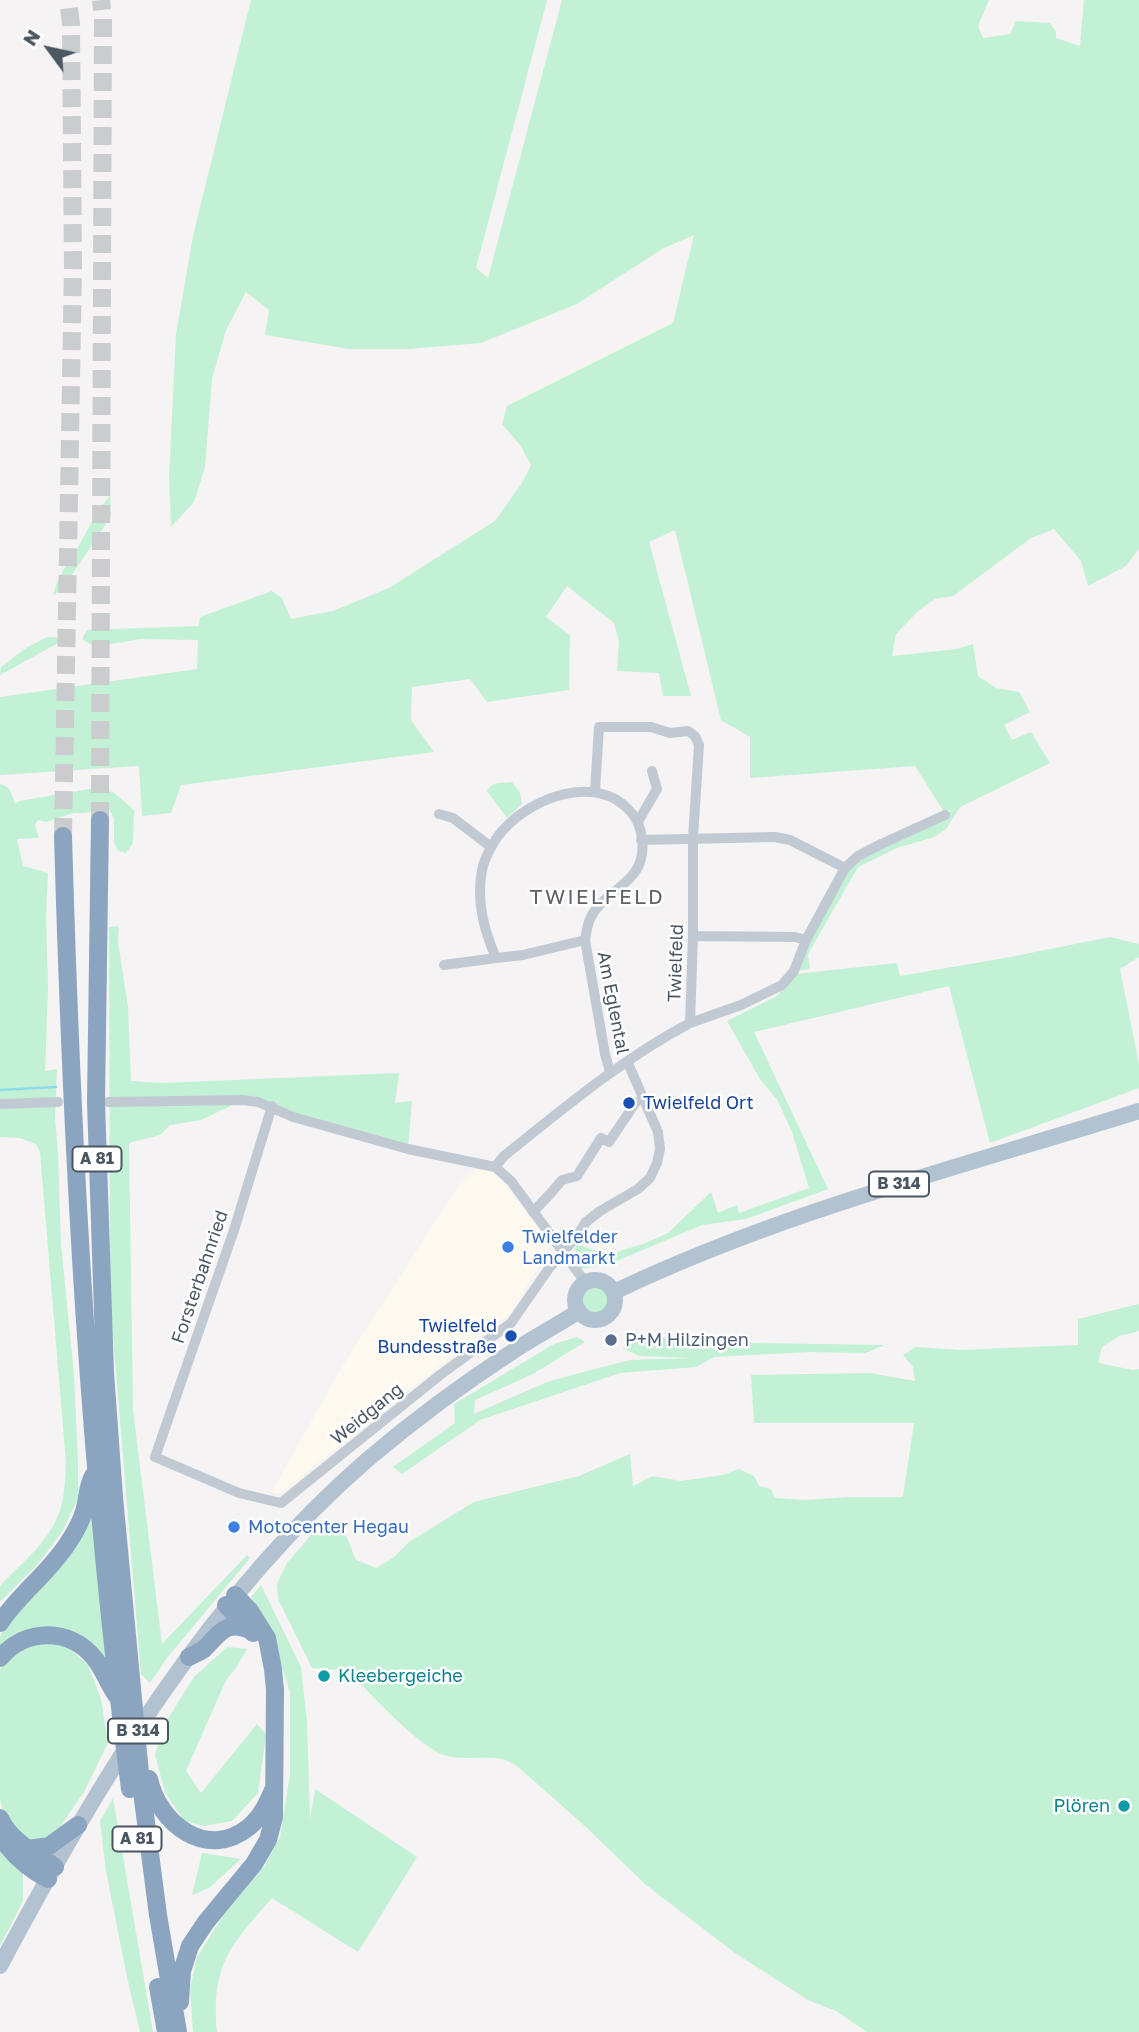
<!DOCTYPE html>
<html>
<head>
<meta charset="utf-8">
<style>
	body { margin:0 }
	#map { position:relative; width:1139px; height:2032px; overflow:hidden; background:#f5f3f3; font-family:"Golos Text",sans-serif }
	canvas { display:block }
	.north { position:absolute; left:14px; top:14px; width:70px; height:70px; -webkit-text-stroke:5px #fff; paint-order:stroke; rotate:303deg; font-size:19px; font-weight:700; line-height:28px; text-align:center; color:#4a5661 }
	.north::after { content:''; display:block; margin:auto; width:24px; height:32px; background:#4a5661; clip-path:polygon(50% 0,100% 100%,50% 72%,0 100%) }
</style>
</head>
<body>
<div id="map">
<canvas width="1139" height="2032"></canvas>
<div class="north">N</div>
</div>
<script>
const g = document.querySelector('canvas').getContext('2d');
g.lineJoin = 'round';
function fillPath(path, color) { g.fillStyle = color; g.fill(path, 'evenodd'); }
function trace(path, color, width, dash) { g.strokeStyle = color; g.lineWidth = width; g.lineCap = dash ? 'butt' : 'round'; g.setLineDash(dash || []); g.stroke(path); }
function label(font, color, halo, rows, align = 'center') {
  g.font = font + ' "Golos Text",sans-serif'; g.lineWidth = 5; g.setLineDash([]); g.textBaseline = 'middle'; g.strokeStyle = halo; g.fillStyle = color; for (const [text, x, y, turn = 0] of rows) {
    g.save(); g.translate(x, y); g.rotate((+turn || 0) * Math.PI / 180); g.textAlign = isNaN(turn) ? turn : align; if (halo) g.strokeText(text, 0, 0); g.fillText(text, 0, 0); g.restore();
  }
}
const commercial = new Path2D(`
	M 478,1168 L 494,1171 L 502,1180 L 550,1245 L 545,1257 L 510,1314 L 442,1364 L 281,1493 L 271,1493 L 340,1370 L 458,1186 Z`);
const green = new Path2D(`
	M 251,0 L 547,0 L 476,268 L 488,278 L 562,0 L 989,0 L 978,26 L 983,38 L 1010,34 L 1016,21 L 1050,23 L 1056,32 L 1056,38 L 1080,46 L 1084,0 L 1139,0 L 1139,549 L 1126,566 L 1088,586 L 1081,561 L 1054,529 L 1031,538 L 953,596 L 935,599 L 919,610 L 896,634 L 892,656 L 957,649 L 973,644 L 978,676 L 996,688 L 1019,692 L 1030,712 L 1004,725 L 1012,740 L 1031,732 L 1050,763 L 960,807 L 946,829 L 934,837 L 897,848 L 858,867 L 808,954 L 810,969 L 794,971 L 845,868 L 955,809 L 944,812 L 915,766 L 750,778 L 750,737 L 721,720 L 675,530 L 649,542 L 691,696 L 663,696 L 659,673 L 617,671 L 619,641 L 614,623 L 567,586 L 546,617 L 570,635 L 569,690 L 487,702 L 470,679 L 412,687 L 411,720 L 434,752 L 181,785 L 171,813 L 142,816 L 139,766 L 0,775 L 0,697 L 197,669 L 198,640 L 140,639 L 95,647 L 82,639 L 87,630 L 199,626 L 200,617 L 272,591 L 282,598 L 291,619 L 333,611 L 389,588 L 495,521 L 522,483 L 531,465 L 520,445 L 502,424 L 507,406 L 673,323 L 694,235 L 662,249 L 577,304 L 481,343 L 408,349 L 349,349 L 265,335 L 269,310 L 246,292 L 226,330 L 212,379 L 205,467 L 194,502 L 171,527 L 169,477 L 176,334 L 193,236 Z
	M 110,495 L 111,516 L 62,590 L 53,595 C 58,575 67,565 78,547 C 88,529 97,512 110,495 Z
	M 47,637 L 56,637 L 60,642 L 0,675 L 1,667 L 26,648 Z
	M 512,782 L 520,793 L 522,804 L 507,818 L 487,791 C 493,781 501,783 512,782 Z
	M 0,784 C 11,786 12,795 15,804 L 19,801 L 90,789 L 113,792 L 134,810 L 133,843 L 126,853 L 118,851 L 114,842 L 114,819 L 108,807 L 85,813 L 73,813 L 46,822 L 38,820 L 35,825 L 39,838 L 17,839 L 23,866 L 48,873 L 46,916 L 48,988 L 45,1071 L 57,1069 L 55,1119 L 58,1152 L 61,1245 L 74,1374 L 78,1463 L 78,1498 L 62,1532 L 37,1565 L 0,1602 L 0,1586 C 20,1564 49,1542 59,1513 C 65,1497 65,1480 66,1463 L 40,1152 L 36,1144 L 20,1138 L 0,1137 Z
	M 119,926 L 118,942 L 128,1007 L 131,1081 L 162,1083 L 399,1073 L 395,1103 L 412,1101 L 408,1149 L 243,1100 L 201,1120 L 170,1125 L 160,1135 L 129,1143 L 133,1410 L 162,1644 L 247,1555 L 250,1558 L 167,1658 L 150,1683 L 141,1674 L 110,1300 L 109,927 Z
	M 1110,937 L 1139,944 L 1139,957 L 1120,969 L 1139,1064 L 1139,1088 L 990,1143 L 949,986 L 754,1032 L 828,1189 L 746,1219 L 702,1225 L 607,1265 L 581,1269 L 572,1257 L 577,1244 L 607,1255 L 646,1243 L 668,1233 L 711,1192 L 718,1213 L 737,1205 L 739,1213 L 809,1188 L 792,1132 L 778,1101 L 760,1079 L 727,1021 L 777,996 L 796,974 L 897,963 L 900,976 L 1005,958 Z
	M580 1301a15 15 0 1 1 30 0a15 15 0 1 1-30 0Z
	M 1139,1304 L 1139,1331 L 1119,1336 L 1102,1347 L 1098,1363 L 1133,1370 L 1139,1369 L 1139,2032 L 867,2032 L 836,2011 L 808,2000 L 735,1953 L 646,1885 L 586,1827 L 517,1766 C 512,1763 507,1760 502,1759 C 484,1756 465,1760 447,1756 C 418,1748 367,1689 344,1667 L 336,1670 L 312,1668 L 278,1599 L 277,1584 L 287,1563 L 312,1534 L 340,1521 L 356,1560 L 376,1568 L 393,1558 L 409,1542 L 474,1502 L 579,1476 L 630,1454 L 633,1486 L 653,1476 L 681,1481 L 723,1475 L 739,1469 L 754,1476 L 759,1486 L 771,1489 L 775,1498 L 805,1500 L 850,1497 L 903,1497 L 914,1423 L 754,1423 L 751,1375 L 869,1373 L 915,1381 L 913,1367 L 903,1355 L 916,1347 L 960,1350 L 1078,1345 L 1078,1319 Z
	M 577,1337 L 585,1342 L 531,1375 L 475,1400 L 474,1414 L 547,1382 L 587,1371 L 630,1360 L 694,1358 L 639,1356 L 623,1348 L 633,1338 L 696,1337 L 753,1343 L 885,1345 L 865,1353 L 808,1352 L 714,1357 L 696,1367 L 620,1373 L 480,1420 L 402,1474 L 393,1467 L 455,1423 L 454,1404 L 554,1344 Z
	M 92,1512 L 107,1662 L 71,1634 L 0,1652 L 0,1637 L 5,1625 Z
	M 261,1585 L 301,1667 L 307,1722 L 310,1820 L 315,1789 L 417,1857 L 358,1952 L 272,1898 C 230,1946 211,1965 217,2032 L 193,2032 L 190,1989 L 197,1957 L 223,1916 L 264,1867 L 280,1837 L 290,1774 L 290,1692 L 267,1622 L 251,1597 Z
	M 37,1640 L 66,1646 L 88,1665 L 101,1699 L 108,1743 L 84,1792 L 64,1821 L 56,1835 L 29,1842 L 5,1817 L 0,1800 L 0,1670 L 8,1656 Z
	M 227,1647 L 247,1649 L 236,1668 L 226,1680 L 186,1771 L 201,1793 L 257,1724 L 266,1734 L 258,1793 L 232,1821 L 204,1826 L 184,1821 L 165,1792 L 155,1755 L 164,1725 L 194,1677 Z
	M 113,1798 L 152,2026 L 153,2032 L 140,2032 L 127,1977 L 106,1871 L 100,1821 Z
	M 0,1848 L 23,1871 L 23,1901 L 0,1946 Z
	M 202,1853 L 241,1859 L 209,1888 L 192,1895 Z`);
const stream = new Path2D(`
	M 0,1090 L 56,1087`);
const highwayTunnel = new Path2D(`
	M 100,820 L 103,18 L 101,0
	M 63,836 L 73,268 L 71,24 L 68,0`);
const street = new Path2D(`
	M 439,814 L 453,818 L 491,847
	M 639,820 L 657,789 L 652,771
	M 641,840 L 775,837 L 790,840 L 845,868
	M 693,936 L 795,937 L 806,940
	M 585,940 C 586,934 587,926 590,919 C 601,893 638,885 642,854 C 644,838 640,821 629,810 C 597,774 533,797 505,828 C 495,838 485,856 482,870 C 476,901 484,930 496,958 L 523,955 L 585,940 L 605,1054 L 610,1072
	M 444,965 L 496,958
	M 690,1023 L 741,1005 L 782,985 L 794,971 L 806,940 L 845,868 L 858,856 L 881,844 L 945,815
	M 108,1102 L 243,1100 L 258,1102 L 293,1117 L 408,1149 L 495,1167 L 511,1181 L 585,1282
	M 0,1104 L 58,1102
	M 272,1106 L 234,1230 L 155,1457 L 239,1493 L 281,1503 L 440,1375 L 511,1323 L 550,1267 L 577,1236 L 586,1222 L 600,1211 L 638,1189 L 650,1178 L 657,1163 L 660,1149 L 658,1132 L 627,1061
	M 495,1167 L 504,1156 C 564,1108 622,1059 690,1023 L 693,936 L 693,838 L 699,745 L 695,736 L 688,731 L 670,733 L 651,727 L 599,727 L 595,791
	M 533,1212 L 550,1194 L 562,1180 L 577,1176 L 601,1138 L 609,1142 L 636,1102`);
const primary = new Path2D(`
	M575 1300a20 20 0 1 1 40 0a20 20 0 1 1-40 0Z
	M 614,1292 C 781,1212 963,1166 1139,1111
	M 0,1966 C 98,1782 208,1598 367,1460 C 414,1420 464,1383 515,1350 C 536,1336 558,1325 579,1311`);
const highway = new Path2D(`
	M 100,820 L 96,1102 L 105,1373 L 114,1497 L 141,1784 L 158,1915 L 178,2032
	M 63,836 C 72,1155 89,1473 130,1789
	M 226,1605 L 253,1633
	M 0,1623 C 19,1594 49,1573 68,1543 C 76,1531 84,1517 86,1503 C 88,1493 88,1485 93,1476
	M 189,1657 C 194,1654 200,1652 204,1649 C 220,1633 226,1619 252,1631
	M 0,1658 C 25,1628 70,1627 95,1659 C 104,1670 108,1684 117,1696
	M 149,1779 C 159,1824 207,1861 249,1827 C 261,1817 267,1804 273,1790
	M 0,1818 C 10,1841 35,1853 55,1867
	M 0,1836 C 12,1854 28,1869 48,1879
	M 29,1849 L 49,1846 L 78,1825
	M 158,1987 L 166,2032
	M 180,2002 L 182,1971 L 190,1946 L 206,1922 L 254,1864 L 268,1840 L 274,1817 L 275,1690 L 273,1669 L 267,1638 L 250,1611 L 235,1595`);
const markers = [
	[629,1103,7,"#1a4fb4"],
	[508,1247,7,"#3f7fe0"],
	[511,1336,7,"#1a4fb4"],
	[611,1340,7,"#5c6f8a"],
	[234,1527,7,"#3f7fe0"],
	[324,1676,7,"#0f9aa8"],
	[1124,1806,7,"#0f9aa8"]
];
const shields = [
	[97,1159,49],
	[899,1184,60],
	[138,1731,60],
	[137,1839,49]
];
const shieldNames = [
	["A 81",97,1159],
	["B 314",899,1184],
	["B 314",138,1731],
	["A 81",137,1839]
];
const streetNames = [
	["Twielfeld",676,963,-88],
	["Am Eglental",613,1003,79],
	["Forsterbahnried",200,1277,-71],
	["Weidgang",367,1414,-39]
];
const transitNames = [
	["Twielfeld Ort",643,1103],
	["Twielfeld",497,1326,"right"],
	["Bundesstraße",497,1347,"right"]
];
const shopNames = [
	["Twielfelder",522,1237],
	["Landmarkt",522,1258],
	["Motocenter Hegau",248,1527]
];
const serviceNames = [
	["P+M Hilzingen",625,1340]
];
const cultureNames = [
	["Kleebergeiche",338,1676],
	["Plören",1110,1806,"right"]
];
const quarterNames = [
	["TWIELFELD",597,897]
];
fillPath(commercial, '#fdf9ef');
fillPath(green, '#c3f1d5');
trace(stream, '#90daee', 2.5);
trace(highwayTunnel, '#caccce', 18, [18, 9]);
trace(street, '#c1cad2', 10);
trace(primary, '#b3c2d1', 16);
trace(highway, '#8ba5c1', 18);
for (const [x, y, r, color] of markers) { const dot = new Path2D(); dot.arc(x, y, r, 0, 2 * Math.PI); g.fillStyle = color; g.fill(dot); trace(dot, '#fff', 2.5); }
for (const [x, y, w] of shields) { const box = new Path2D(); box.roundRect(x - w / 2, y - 12.5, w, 25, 5); g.fillStyle = '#fff'; g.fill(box); trace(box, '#4a5661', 2); }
label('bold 16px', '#4a5661', null, shieldNames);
label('18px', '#4a5661', '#fff', streetNames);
label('18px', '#164399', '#fff', transitNames, 'left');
label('18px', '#366cbe', '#fff', shopNames, 'left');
label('18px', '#4e5e75', '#fff', serviceNames, 'left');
label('18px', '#0d838f', '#fff', cultureNames, 'left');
g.letterSpacing = '2px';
label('21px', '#5f6368', '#fff', quarterNames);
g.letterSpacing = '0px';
</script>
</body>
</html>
